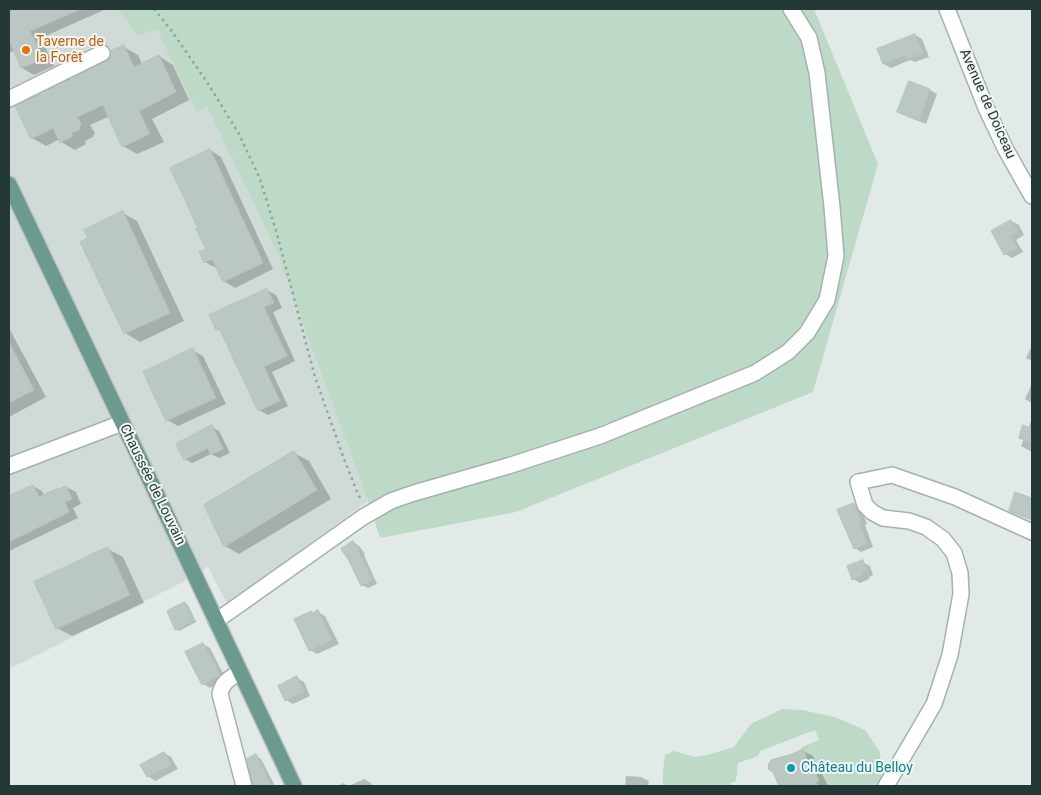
<!DOCTYPE html>
<html>
<head>
<meta charset="utf-8">
<style>
	body { margin:0 }
	#map { position:relative; width:1041px; height:795px; overflow:hidden; background:#e2eae7; font-family:Roboto,sans-serif }
	canvas { display:block }
	.frame { position:absolute; inset:0; border:10px solid #243935; pointer-events:none }
</style>
</head>
<body>
<div id="map">
<canvas width="1041" height="795"></canvas>
<div class="frame"></div>
</div>
<script>
const g = document.querySelector('canvas').getContext('2d');
g.lineJoin = 'round';
function fillPath(path, color) { g.fillStyle = color; g.fill(path, 'evenodd'); }
function trace(path, color, width, dash) { g.strokeStyle = color; g.lineWidth = width; g.lineCap = dash ? 'butt' : 'round'; g.setLineDash(dash || []); g.stroke(path); }
function label(font, color, halo, rows, align = 'center') {
  g.font = font + ' Roboto,sans-serif'; g.lineWidth = 4; g.setLineDash([]); g.textBaseline = 'middle'; g.strokeStyle = halo; g.fillStyle = color; for (const [text, x, y, turn = 0] of rows) {
    g.save(); g.translate(x, y); g.rotate((+turn || 0) * Math.PI / 180); g.textAlign = isNaN(turn) ? turn : align; if (halo) g.strokeText(text, 0, 0); g.fillText(text, 0, 0); g.restore();
  }
}
const built = new Path2D(`
	M 9,9 L 118,9 L 137,36 L 157,30 L 197,111 L 207,107 L 276,250 L 368,501 L 227,604 L 208,567 L 181,583 L 9,669 Z`);
const green = new Path2D(`
	M 118,9 L 814,9 L 878,164 L 813,392 L 516,512 L 380,538 L 368,501 L 276,250 L 207,107 L 197,112 L 157,30 L 137,36 Z
	M 782,709 L 802,710 L 835,717 L 865,730 L 880,752 L 882,786 L 818,786 L 816,782 L 819,780 L 812,764 L 809,765 L 802,747 L 819,740 L 815,730 L 760,751 L 758,756 L 738,763 L 736,781 L 730,783 L 731,786 L 663,786 L 663,771 L 665,755 L 674,751 L 695,757 L 707,755 L 734,747 L 751,724 Z`);
const shadow = new Path2D(`
	M 9,9 L 103,9 L 104,10 L 41,38 L 54,66 L 34,75 L 22,68 L 15,50 L 9,53 Z
	M 915,35 L 922,39 L 929,57 L 915,62 L 910,60 L 891,68 L 884,64 Z
	M 124,47 L 138,55 L 142,64 L 159,56 L 173,65 L 189,100 L 152,119 L 164,142 L 137,154 L 123,146 L 110,116 L 90,125 L 95,133 L 93,137 L 85,141 L 86,144 L 75,150 L 61,142 L 60,139 L 46,146 L 32,138 Z
	M 910,83 L 930,90 L 937,94 L 926,124 L 906,116 L 899,112 Z
	M 210,150 L 221,157 L 273,269 L 235,288 L 224,281 L 217,268 L 216,268 L 205,262 L 207,249 Z
	M 123,213 L 137,221 L 184,321 L 140,342 L 125,333 Z
	M 1011,221 L 1019,225 L 1024,235 L 1016,240 L 1023,252 L 1012,258 L 1005,254 Z
	M 267,290 L 276,295 L 282,308 L 273,312 L 295,361 L 272,372 L 288,406 L 268,415 L 259,410 L 222,332 L 217,329 Z
	M 9,328 L 46,397 L 9,417 Z
	M 1032,345 L 1032,361 L 1026,358 Z
	M 192,350 L 203,356 L 226,404 L 178,426 L 167,420 Z
	M 1032,384 L 1032,403 L 1025,399 Z
	M 1031,421 L 1032,421 L 1032,452 L 1021,446 Z
	M 212,427 L 219,431 L 230,453 L 219,458 L 211,454 L 192,463 L 185,459 Z
	M 294,453 L 309,461 L 331,499 L 239,554 L 225,546 Z
	M 33,486 L 42,491 L 44,495 L 66,487 L 76,492 L 81,504 L 73,508 L 78,518 L 9,551 L 9,497 Z
	M 854,504 L 861,508 L 867,524 L 865,525 L 873,547 L 861,552 L 855,548 Z
	M 353,542 L 359,546 L 365,554 L 364,555 L 377,584 L 368,588 L 362,585 Z
	M 108,549 L 123,557 L 144,603 L 72,636 L 57,628 Z
	M 862,562 L 870,566 L 873,575 L 869,577 L 869,579 L 860,583 L 853,579 Z
	M 185,603 L 188,605 L 196,622 L 179,631 L 176,629 Z
	M 311,612 L 314,614 L 318,612 L 325,616 L 339,644 L 317,654 L 310,650 Z
	M 203,644 L 210,648 L 226,679 L 210,688 L 203,684 Z
	M 297,678 L 304,682 L 310,696 L 293,704 L 286,700 Z
	M 803,751 L 813,756 L 818,770 L 821,772 L 828,786 L 780,786 L 774,771 Z
	M 164,753 L 171,757 L 178,769 L 155,781 L 148,776 L 142,766 Z
	M 256,756 L 261,759 L 275,786 L 255,786 Z
	M 626,776 L 641,777 L 649,781 L 648,786 L 625,786 Z
	M 364,779 L 371,783 L 372,786 L 349,786 Z
	M 343,783 L 348,786 L 337,786 Z`);
const building = new Path2D(`
	M 9,9 L 81,9 L 30,31 L 43,59 L 21,68 L 9,40 Z
	M 915,34 L 923,53 L 907,59 L 905,55 L 883,64 L 877,49 Z
	M 124,45 L 134,67 L 159,55 L 176,92 L 139,111 L 150,134 L 122,147 L 103,105 L 77,117 L 81,124 L 79,130 L 71,133 L 73,136 L 60,143 L 53,128 L 31,139 L 15,106 L 106,61 L 110,58 L 111,51 Z
	M 909,81 L 930,89 L 919,121 L 897,112 Z
	M 210,149 L 263,263 L 223,282 L 212,259 L 204,263 L 199,252 L 206,249 L 196,229 L 198,228 L 170,168 Z
	M 123,211 L 170,313 L 124,334 L 80,242 L 88,238 L 84,230 Z
	M 1011,220 L 1018,231 L 1010,236 L 1017,248 L 1004,255 L 991,231 Z
	M 267,289 L 274,303 L 264,307 L 287,356 L 264,367 L 280,401 L 258,411 L 219,328 L 216,330 L 209,315 Z
	M 9,342 L 34,390 L 9,403 Z
	M 193,348 L 216,398 L 166,421 L 143,372 Z
	M 212,425 L 223,449 L 210,455 L 208,448 L 184,460 L 176,444 Z
	M 1023,425 L 1032,429 L 1032,443 L 1019,438 Z
	M 294,451 L 317,490 L 224,547 L 204,505 Z
	M 33,485 L 39,497 L 58,488 L 59,489 L 66,486 L 72,499 L 65,502 L 69,512 L 9,542 L 9,496 Z
	M 1015,492 L 1032,498 L 1032,520 L 1009,511 Z
	M 854,503 L 861,521 L 859,522 L 867,544 L 854,549 L 837,510 Z
	M 353,541 L 360,550 L 358,551 L 372,580 L 361,586 L 349,561 L 341,549 Z
	M 108,547 L 130,595 L 56,629 L 34,582 Z
	M 863,560 L 867,571 L 862,573 L 863,575 L 852,580 L 847,566 Z
	M 185,602 L 194,621 L 175,630 L 167,611 Z
	M 318,610 L 332,640 L 309,651 L 294,619 L 311,611 L 312,613 Z
	M 203,643 L 220,675 L 202,685 L 185,652 Z
	M 297,676 L 304,692 L 285,701 L 278,686 Z
	M 803,749 L 809,765 L 811,764 L 819,781 L 816,782 L 818,786 L 779,786 L 773,772 L 769,770 L 768,765 L 771,760 L 792,754 Z
	M 164,752 L 171,765 L 147,777 L 140,765 Z
	M 256,754 L 263,768 L 271,786 L 253,786 L 247,759 Z`);
const path = new Path2D(`
	M 154,9 L 171,30 L 207,82 L 239,134 L 260,179 L 277,234 L 315,377 L 344,459 L 358,494 L 362,501`);
const minor = new Path2D(`
	M 947,9 L 986,108 L 1006,150 L 1032,196
	M 9,99 L 102,53
	M 9,466 L 122,423
	M 216,621 L 363,517 L 391,501 L 414,493 L 508,466 L 600,436 L 755,373 L 788,352 L 807,333 L 827,300 L 836,256 L 832,207 L 817,73 L 809,38 L 791,9
	M 240,672 C 229,679 223,681 220,694 L 244,786
	M 886,786 L 934,704 L 950,655 L 961,594 L 960,573 L 954,553 L 943,539 L 926,527 L 909,521 L 883,518 L 872,512 L 865,505 L 858,482 L 892,475 L 955,497 L 1032,532`);
const major = new Path2D(`
	M 9,184 L 157,495 L 294,786`);
const markers = [
	[26,50,5,"#e8710a"],
	[791,768,5,"#0f9aa8"]
];
const foodNames = [
	["Taverne de",36,42],
	["la Forêt",36,58]
];
const streetNames = [
	["Avenue de Doiceau",987,104,66],
	["Chaussée de Louvain",152,485,64]
];
const cultureNames = [
	["Château du Belloy",801,768]
];
fillPath(built, '#d0dad6');
fillPath(green, '#bdd9c7');
fillPath(shadow, '#0003');
fillPath(building, '#bbc7c3');
trace(building, '#b5c3be', 1);
trace(minor, '#a5b1ae', 18);
trace(major, '#bdc4c2', 18);
trace(path, '#86aaa1', 2.5, [2.5, 4]);
trace(minor, '#fff', 15);
trace(major, '#6c9a91', 15);
for (const [x, y, r, color] of markers) { const dot = new Path2D(); dot.arc(x, y, r, 0, 2 * Math.PI); g.fillStyle = color; g.fill(dot); trace(dot, '#f2f7f5', 2); }
label('14px', '#c56008', '#f2f7f5', foodNames, 'left');
label('14px', '#243935', '#f2f7f5', streetNames);
label('14px', '#0d838f', '#f2f7f5', cultureNames, 'left');
</script>
</body>
</html>
